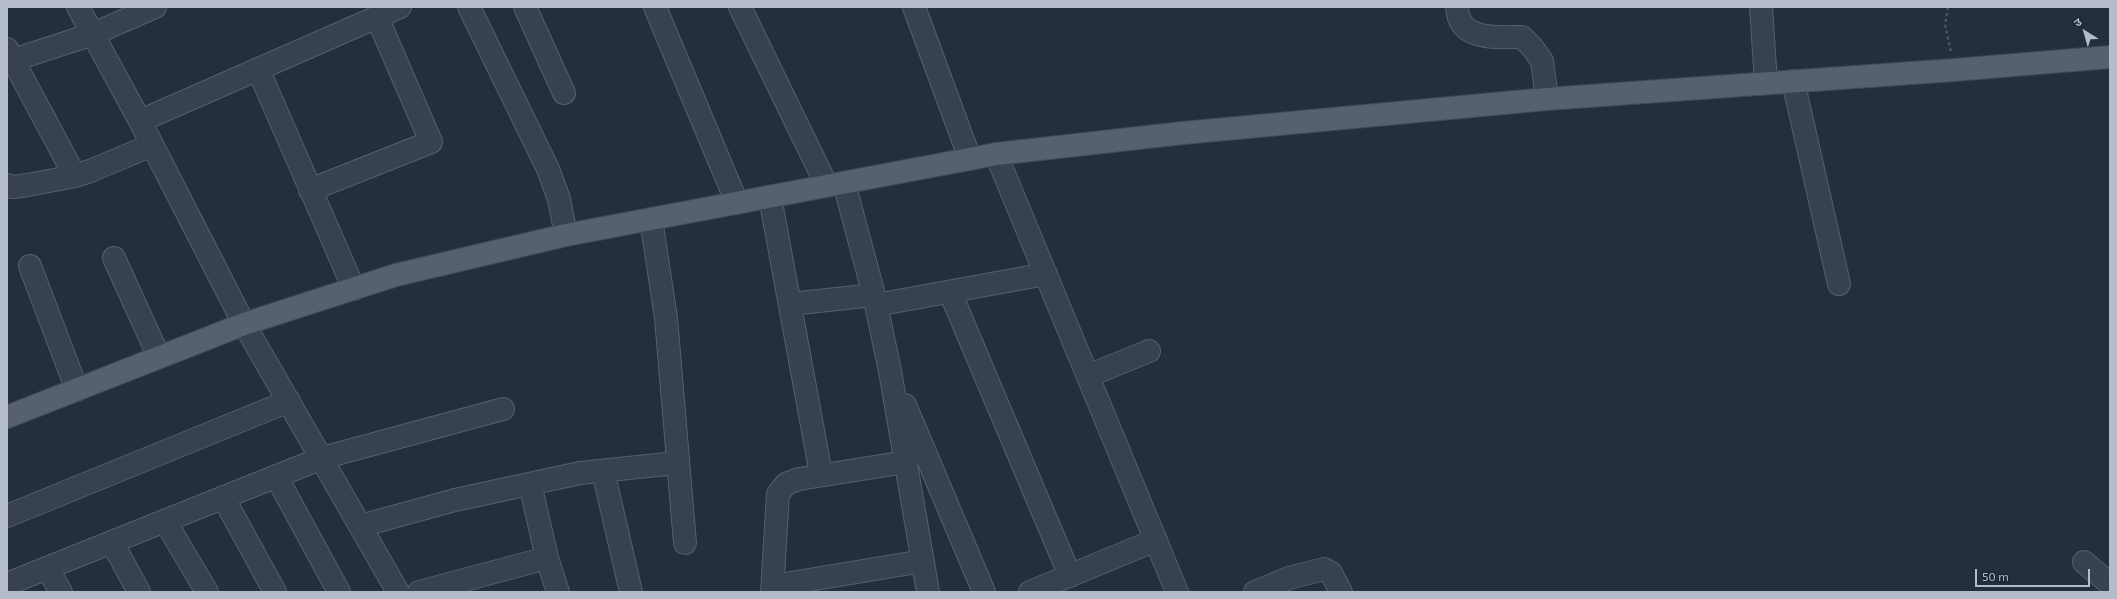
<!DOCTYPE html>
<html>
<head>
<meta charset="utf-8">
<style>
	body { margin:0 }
	#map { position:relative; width:2117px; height:599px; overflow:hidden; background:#242f3e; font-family:"Exo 2","Noto Sans Devanagari",sans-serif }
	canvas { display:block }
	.frame { position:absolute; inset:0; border:8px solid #b4bcc9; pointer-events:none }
	.north { position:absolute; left:2065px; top:12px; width:40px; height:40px; -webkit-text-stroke:3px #1d2633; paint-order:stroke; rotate:323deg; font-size:11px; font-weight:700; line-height:16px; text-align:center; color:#b4bcc9 }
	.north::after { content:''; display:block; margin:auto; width:14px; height:18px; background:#b4bcc9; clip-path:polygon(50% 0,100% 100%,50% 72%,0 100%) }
	.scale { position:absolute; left:1975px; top:569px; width:115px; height:18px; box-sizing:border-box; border:2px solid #b4bcc9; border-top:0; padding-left:5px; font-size:12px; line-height:14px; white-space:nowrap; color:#b4bcc9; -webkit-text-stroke:3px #1d2633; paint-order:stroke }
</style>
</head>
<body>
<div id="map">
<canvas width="2117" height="599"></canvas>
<div class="frame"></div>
<div class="north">उ</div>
<div class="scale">50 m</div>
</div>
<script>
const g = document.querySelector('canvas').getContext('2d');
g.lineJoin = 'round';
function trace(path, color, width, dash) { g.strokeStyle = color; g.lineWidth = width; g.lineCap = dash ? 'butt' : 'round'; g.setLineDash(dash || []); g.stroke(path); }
const path = new Path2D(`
	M 1948,7 L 1945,25 L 1951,52`);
const minor = new Path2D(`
	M 78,7 L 140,121 L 244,324 L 398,592
	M 469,7 L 548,169 L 559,199 L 566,235
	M 525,7 L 564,93
	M 655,7 L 737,203
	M 740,7 L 827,186
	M 914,7 L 970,159
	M 1457,7 C 1459,42 1497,37 1522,37 L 1532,47 L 1542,61 L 1547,99
	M 1761,7 L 1766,83
	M 7,49 L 75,176
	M 7,62 L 93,34 L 155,7
	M 258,69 L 354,289
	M 1793,81 L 1839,284
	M 140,121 L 400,7
	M 996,154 L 1177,592
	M 844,183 L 874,295 L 890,371 L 928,592
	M 7,185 L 13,187 L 28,185 L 75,176 L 90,171 L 152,145
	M 310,190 L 431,142 L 377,17
	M 770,197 L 821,474
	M 651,219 L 666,318 L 685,543
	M 114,258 L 159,357
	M 30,266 L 77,390
	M 950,292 L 1070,576
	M 790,304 L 874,295
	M 876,305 L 1046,274
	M 1088,376 L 1149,351
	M 905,405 L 984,592
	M 603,471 L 631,592
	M 276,476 L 339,592
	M 530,484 L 547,558 L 558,592
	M 223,497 L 275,592
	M 7,516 L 289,401
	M 165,521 L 207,592
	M 360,526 L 455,500 L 580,473 L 677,463
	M 112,542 L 139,592
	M 2084,562 L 2110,584
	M 47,568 L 61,592
	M 7,584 L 322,458 L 503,409
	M 773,586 L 923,561
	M 419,592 L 547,558
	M 772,592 L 778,494 L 786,484 L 799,479 L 906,462
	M 1030,592 L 1156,540
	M 1255,592 L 1289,578 L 1324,569 L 1331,573 L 1341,592`);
const major = new Path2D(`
	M 7,417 L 244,324 L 396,275 L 566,235 L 996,154 L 1183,133 L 1547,99 L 1954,70 L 2110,57`);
trace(minor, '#565f6c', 24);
trace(major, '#414a57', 24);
trace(path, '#44595c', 2.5, [3, 3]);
trace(minor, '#38414e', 22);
trace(major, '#56606e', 22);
</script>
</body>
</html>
